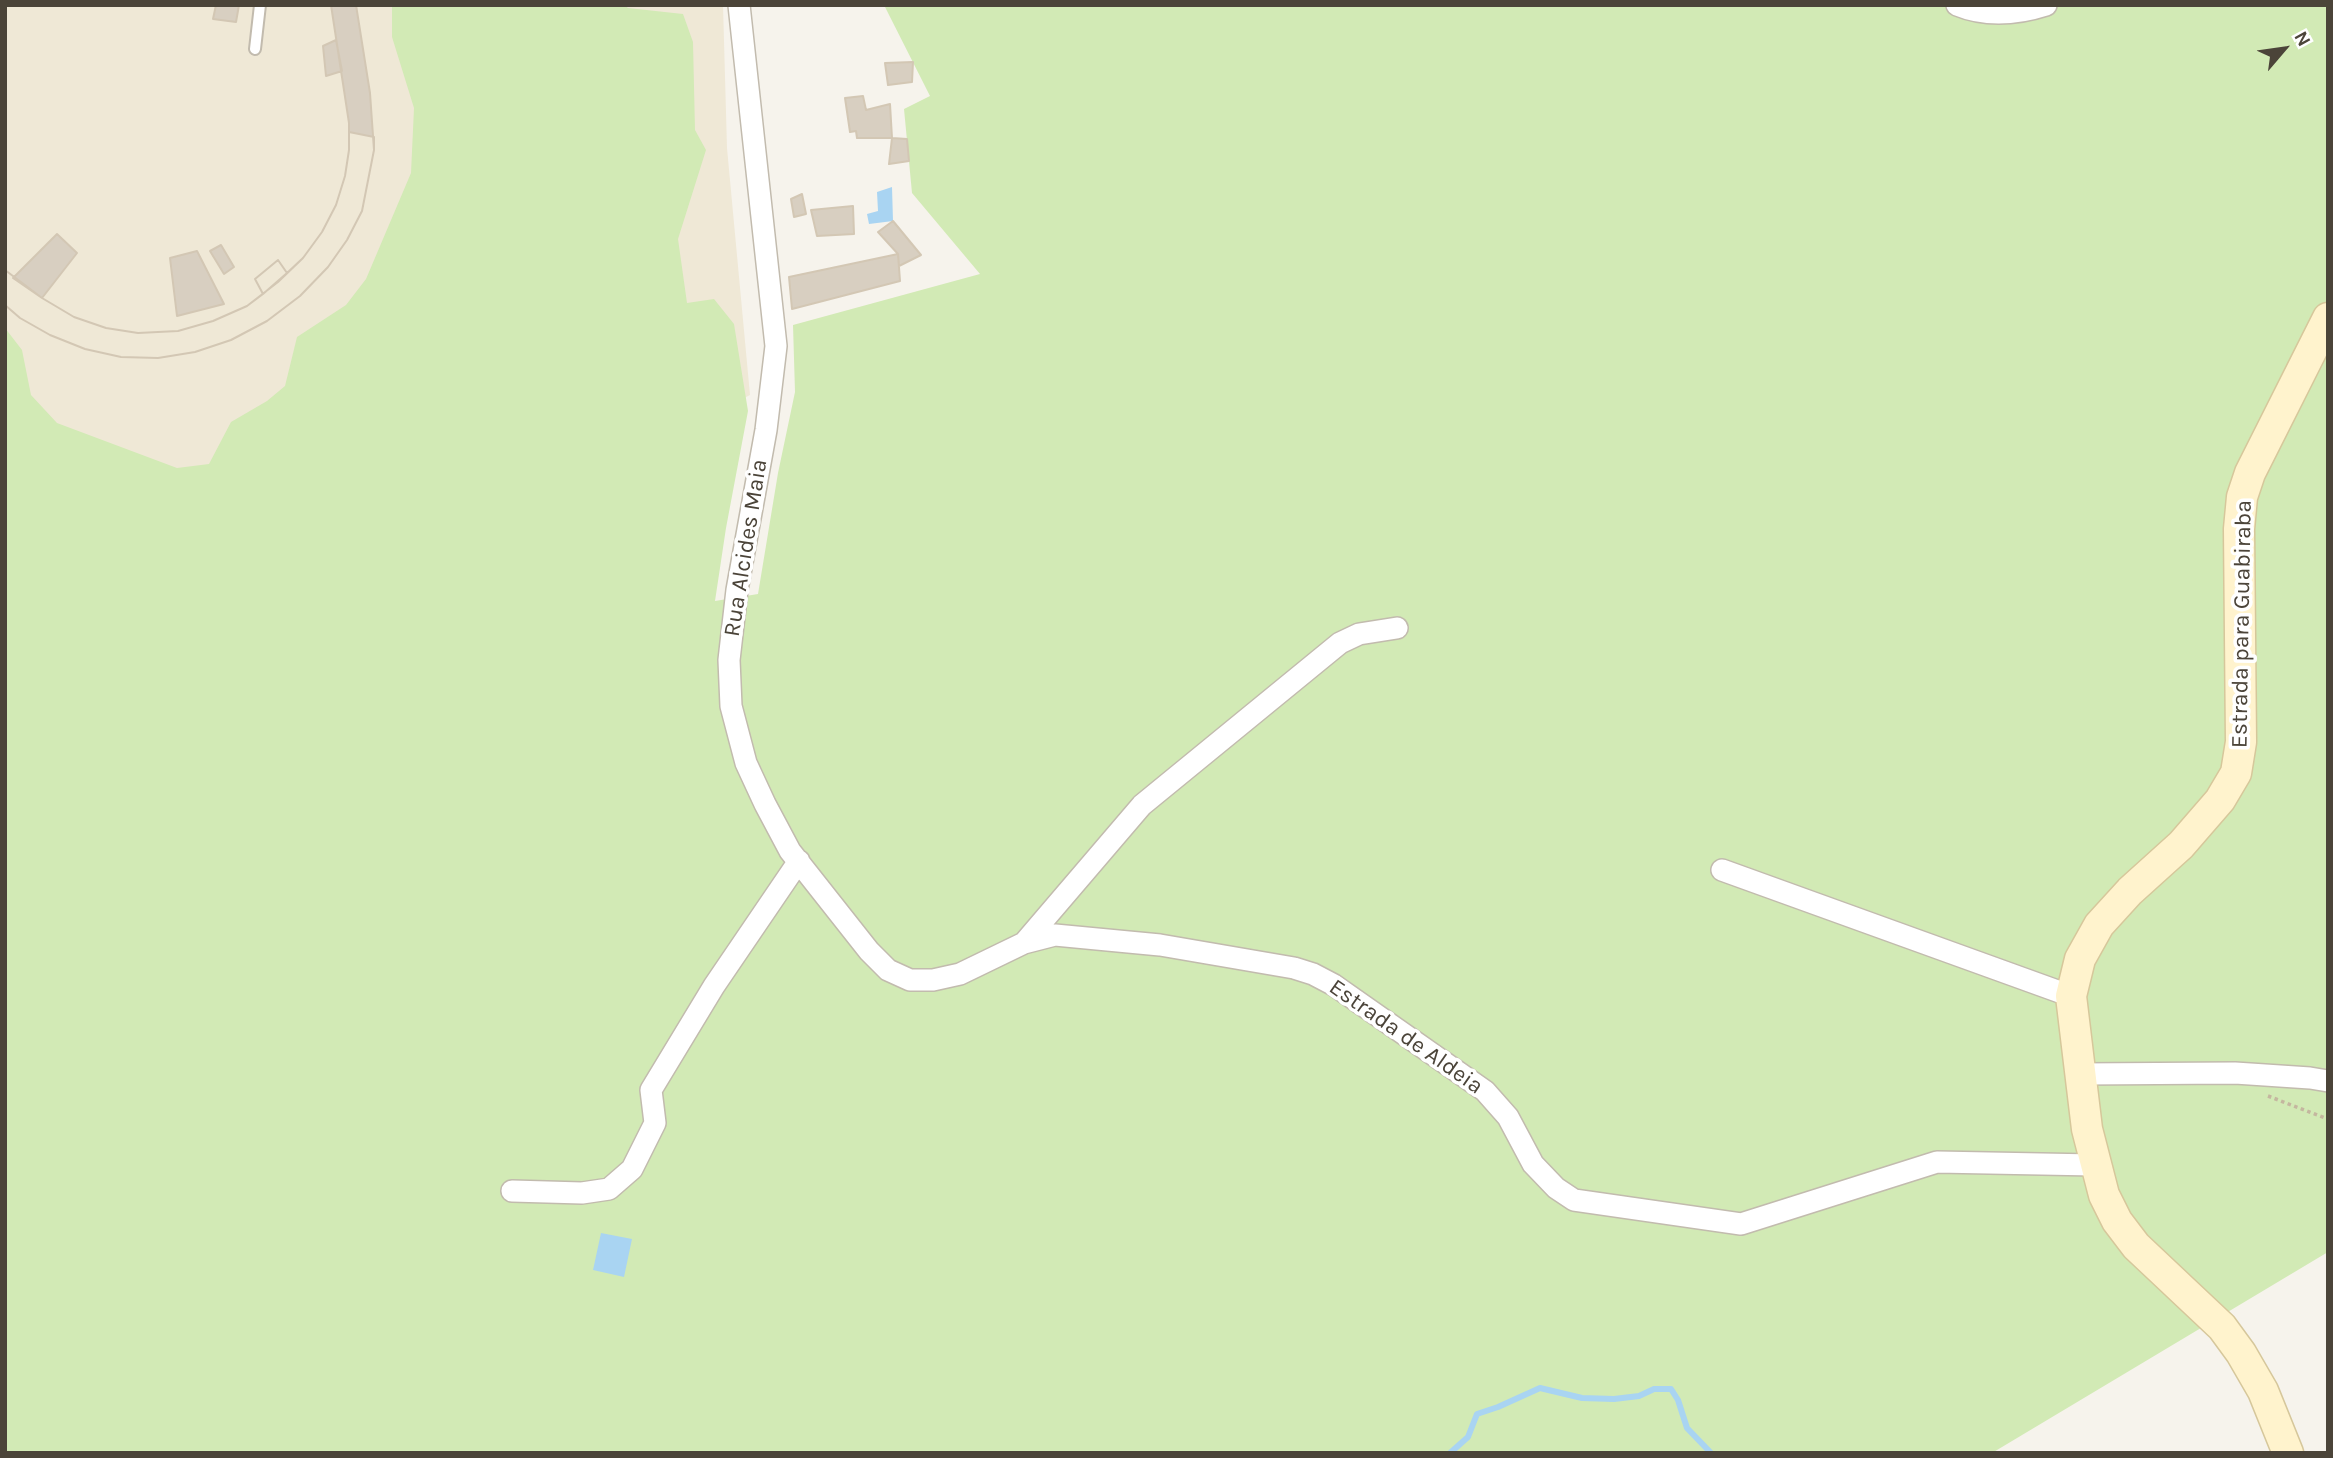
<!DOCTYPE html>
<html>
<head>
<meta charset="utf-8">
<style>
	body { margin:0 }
	#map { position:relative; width:2333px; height:1458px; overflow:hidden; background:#f6f3ec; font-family:Karla,sans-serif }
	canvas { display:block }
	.frame { position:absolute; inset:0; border:7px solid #4b4439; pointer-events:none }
	.north { position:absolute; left:2249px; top:14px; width:70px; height:70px; -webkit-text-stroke:5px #fff; paint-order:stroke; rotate:61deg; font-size:19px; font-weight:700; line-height:28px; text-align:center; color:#4b4439 }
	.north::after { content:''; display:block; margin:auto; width:24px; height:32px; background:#4b4439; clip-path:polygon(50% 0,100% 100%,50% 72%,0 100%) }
</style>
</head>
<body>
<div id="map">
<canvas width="2333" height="1458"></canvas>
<div class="frame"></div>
<div class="north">N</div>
</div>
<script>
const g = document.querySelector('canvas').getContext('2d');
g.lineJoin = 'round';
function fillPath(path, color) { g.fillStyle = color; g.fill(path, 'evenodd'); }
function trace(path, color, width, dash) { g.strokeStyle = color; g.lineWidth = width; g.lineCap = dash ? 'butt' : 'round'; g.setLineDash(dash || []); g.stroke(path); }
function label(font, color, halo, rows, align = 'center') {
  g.font = font + ' Karla,sans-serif'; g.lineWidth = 7; g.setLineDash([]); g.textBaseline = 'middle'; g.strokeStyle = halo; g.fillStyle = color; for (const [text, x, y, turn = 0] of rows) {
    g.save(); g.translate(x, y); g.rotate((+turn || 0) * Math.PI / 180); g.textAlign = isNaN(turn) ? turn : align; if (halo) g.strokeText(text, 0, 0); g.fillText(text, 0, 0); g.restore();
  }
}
const education = new Path2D(`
	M 5,5 L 723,5 L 727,148 L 750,395 L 377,587 L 5,434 Z`);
const green = new Path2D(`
	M 392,5 L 624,5 L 628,8 L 683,14 L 693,42 L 695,130 L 706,150 L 678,239 L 687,303 L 714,299 L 734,324 L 748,411 L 726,528 L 715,601 L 758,594 L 778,473 L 795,392 L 793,325 L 980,274 L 912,193 L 904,109 L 930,96 L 884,5 L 2328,5 L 2328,1252 L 1992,1453 L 5,1453 L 5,328 L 22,350 L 31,395 L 57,423 L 177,468 L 209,464 L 231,422 L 267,401 L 285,386 L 297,337 L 346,305 L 366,279 L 411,173 L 414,108 L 392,37 Z`);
const water = new Path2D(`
	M 892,187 L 893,221 L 869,224 L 867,214 L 878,211 L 877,192 Z
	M 601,1233 L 632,1239 L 624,1277 L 593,1270 Z`);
const stream = new Path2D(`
	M 1450,1453 L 1468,1437 L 1477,1414 L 1498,1407 L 1540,1388 L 1582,1398 L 1614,1399 L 1639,1396 L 1654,1389 L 1671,1389 L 1678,1400 L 1687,1428 L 1711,1453`);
const building = new Path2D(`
	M 216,5 L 239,5 L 236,22 L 213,19 Z
	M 331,5 L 356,5 L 370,93 L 374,150 L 362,211 L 347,240 L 328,267 L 300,296 L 267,321 L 231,340 L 195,352 L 158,358 L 121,357 L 85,349 L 50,335 L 20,318 L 5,305 L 5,270 L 42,298 L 74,317 L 106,328 L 138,333 L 178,331 L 213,321 L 247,306 L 278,282 L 303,258 L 322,232 L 336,205 L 345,176 L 349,150 L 349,123 Z
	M 336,40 L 342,71 L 326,76 L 323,46 Z
	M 913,62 L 912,82 L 888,85 L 885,63 Z
	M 863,96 L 866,110 L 890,104 L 892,138 L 857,138 L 856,131 L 850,132 L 845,98 Z
	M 349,132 L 374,137 L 374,150 L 362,211 L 347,240 L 328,267 L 300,296 L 267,321 L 231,340 L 195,352 L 158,358 L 121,357 L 85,349 L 50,335 L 20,318 L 5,305 L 5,270 L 42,298 L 74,317 L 106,328 L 138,333 L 178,331 L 213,321 L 247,306 L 263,294 L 255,279 L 278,260 L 287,273 L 303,258 L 322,232 L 336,205 L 345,176 L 349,150 Z
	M 892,138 L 907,139 L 909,161 L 889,164 Z
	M 802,194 L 806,214 L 794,217 L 791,199 Z
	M 853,206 L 854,234 L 817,236 L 811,210 Z
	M 893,221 L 921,255 L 899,266 L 898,254 L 878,232 Z
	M 57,234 L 77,253 L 42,298 L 13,278 Z
	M 221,245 L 234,267 L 224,274 L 210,251 Z
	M 197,251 L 224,304 L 177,316 L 170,258 Z
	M 898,254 L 900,281 L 792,309 L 789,277 Z
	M 278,260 L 287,273 L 263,294 L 255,279 Z`);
const path = new Path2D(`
	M 2268,1096 L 2328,1119`);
const lane = new Path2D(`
	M 255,49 L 260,5`);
const street = new Path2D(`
	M 739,5 L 776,346 L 766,430 L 737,590 L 729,660 L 731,706 L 746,763 L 765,804 L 790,851 L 869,951 L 888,970 L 910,980 L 933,980 L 960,974 L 1024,943 L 1055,935 L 1160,945 L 1294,968 L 1313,974 L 1334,985 L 1485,1091 L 1508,1117 L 1533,1164 L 1556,1188 L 1574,1200 L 1741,1224 L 1937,1162 L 2094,1165
	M 1957,5 C 1986,17 2018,14 2046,5
	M 1722,870 L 2071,996
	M 1024,943 L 1142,805 L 1340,643 L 1359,634 L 1397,628
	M 2080,1074 L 2235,1073 L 2310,1078 L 2328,1081
	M 512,1191 L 582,1193 L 609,1189 L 632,1169 L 655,1123 L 651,1090 L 714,986 L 799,861`);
const secondary = new Path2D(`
	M 2288,1453 L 2263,1391 L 2241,1353 L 2222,1327 L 2136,1246 L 2117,1221 L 2104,1195 L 2087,1129 L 2071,996 L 2080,959 L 2099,925 L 2130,891 L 2181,845 L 2220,800 L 2236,773 L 2241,742 L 2239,529 L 2242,497 L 2250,473 L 2328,318`);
const streetNames = [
	["Rua Alcides Maia",746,548,-81],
	["Estrada para Guabiraba",2242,624,-89],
	["Estrada de Aldeia",1406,1037,35]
];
fillPath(education, '#efe8d6');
fillPath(green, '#d2eab5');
fillPath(water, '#a9d4f2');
trace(stream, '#a9d4f2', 6);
fillPath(building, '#d8cfc1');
trace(building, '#d3c7b4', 2);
trace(lane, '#c2bbae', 14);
trace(street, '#c2bbae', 24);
trace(secondary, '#d6c79b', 33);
trace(path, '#c4b79f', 3.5, [3.5, 3.5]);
trace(lane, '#fff', 10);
trace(street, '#fff', 21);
trace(secondary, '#fff3cd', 30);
label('23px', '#4b4439', '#fff', streetNames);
</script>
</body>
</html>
